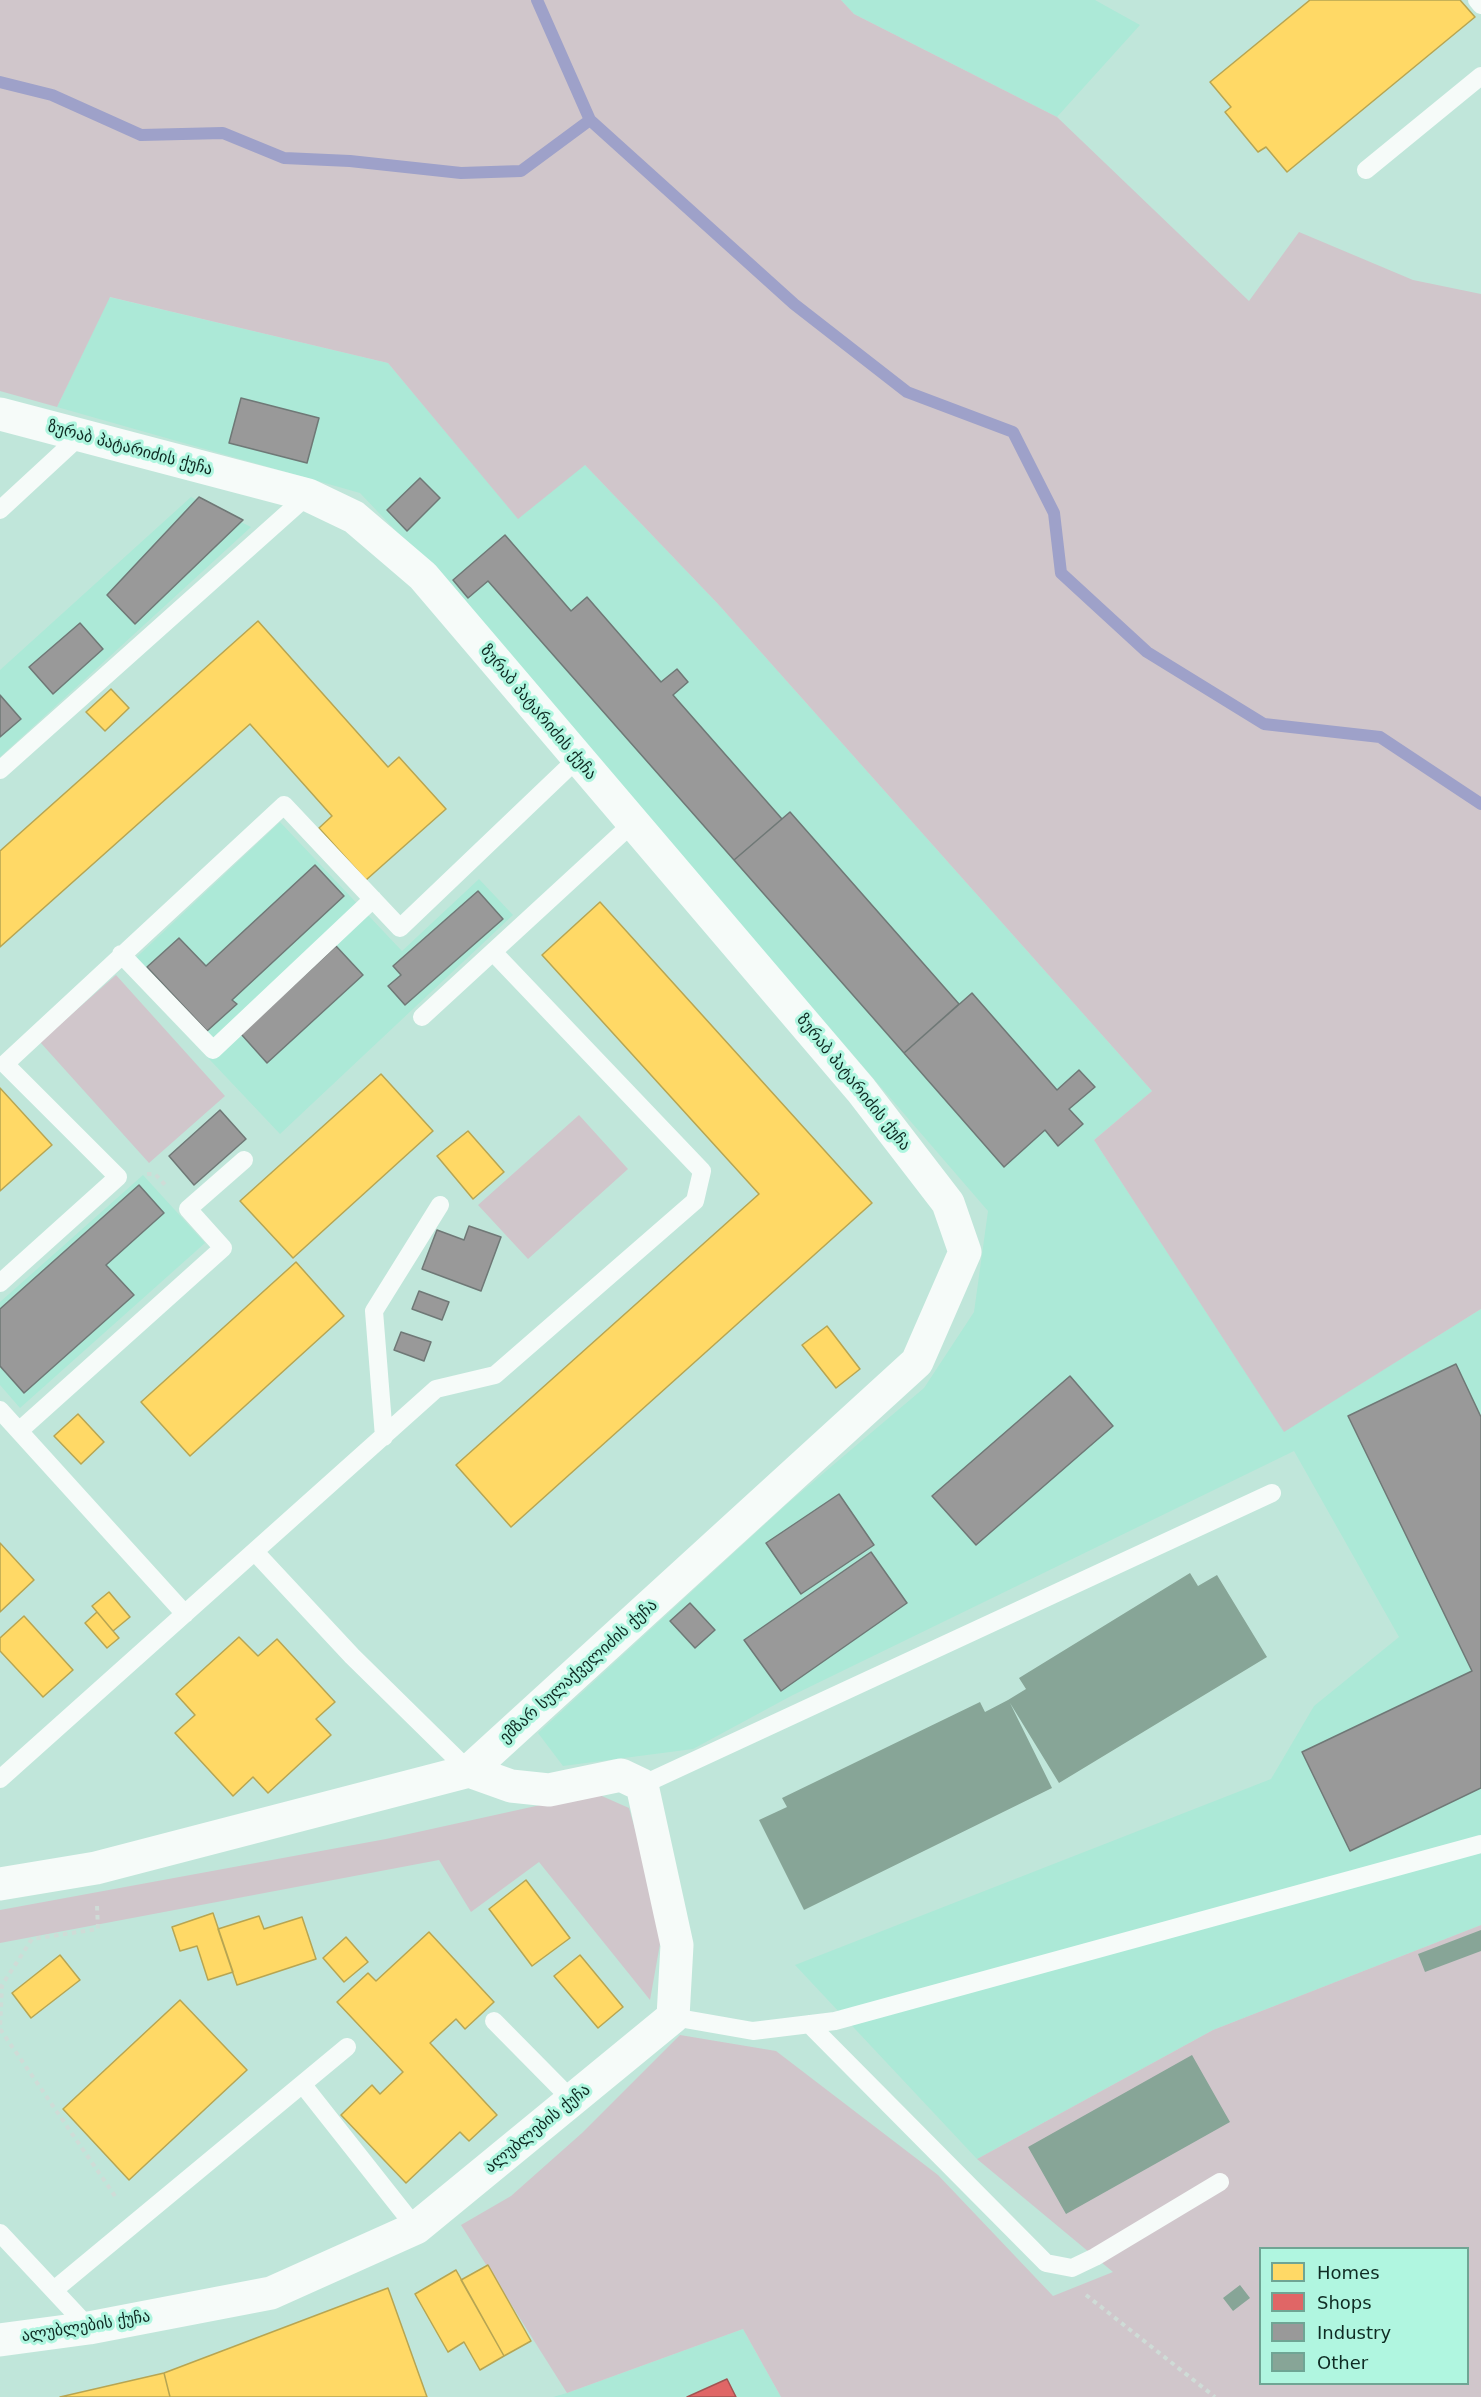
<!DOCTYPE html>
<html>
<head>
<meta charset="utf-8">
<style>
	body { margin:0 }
	#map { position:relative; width:1481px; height:2397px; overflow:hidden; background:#c0e6da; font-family:"DejaVu Sans",sans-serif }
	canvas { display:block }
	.legend { position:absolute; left:1259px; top:2247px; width:210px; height:138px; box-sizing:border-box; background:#b0f6e0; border:2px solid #6fa594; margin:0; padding:8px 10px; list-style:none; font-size:18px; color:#0e2b23 }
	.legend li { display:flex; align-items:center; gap:12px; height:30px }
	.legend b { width:30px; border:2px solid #6fa594 }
</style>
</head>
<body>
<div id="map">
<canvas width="1481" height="2397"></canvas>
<ul class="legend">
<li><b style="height:16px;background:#ffd966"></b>Homes</li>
<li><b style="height:16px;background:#e06666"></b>Shops</li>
<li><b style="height:16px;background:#999"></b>Industry</li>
<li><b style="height:16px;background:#87a597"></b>Other</li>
</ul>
</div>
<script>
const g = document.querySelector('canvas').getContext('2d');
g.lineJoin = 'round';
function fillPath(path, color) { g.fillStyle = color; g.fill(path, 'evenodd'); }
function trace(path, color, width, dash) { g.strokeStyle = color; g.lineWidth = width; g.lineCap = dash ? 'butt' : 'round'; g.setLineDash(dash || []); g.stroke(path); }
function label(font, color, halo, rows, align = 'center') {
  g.font = font + ' "DejaVu Sans","Noto Sans Georgian",sans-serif'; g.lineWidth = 6; g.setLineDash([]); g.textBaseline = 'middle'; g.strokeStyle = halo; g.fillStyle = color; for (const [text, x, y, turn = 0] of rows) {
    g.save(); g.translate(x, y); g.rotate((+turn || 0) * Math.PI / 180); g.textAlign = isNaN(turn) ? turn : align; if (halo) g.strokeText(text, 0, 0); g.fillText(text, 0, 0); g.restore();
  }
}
const built = new Path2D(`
	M 841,0 L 1095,0 L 1140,25 L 1057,117 L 854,14 Z
	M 109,297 L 388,363 L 518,518 L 584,464 L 718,604 L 1152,1091 L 1094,1140 L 1284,1431 L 1481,1309 L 1481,1925 L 1213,2030 L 977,2159 L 795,1965 L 1271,1779 L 1314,1706 L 1399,1637 L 1294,1451 L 791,1696 L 693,1749 L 563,1766 L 538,1733 L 787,1504 L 924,1388 L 974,1312 L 988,1211 L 448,586 L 360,493 L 57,407 Z
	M 191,497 L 251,527 L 0,757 L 0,670 Z
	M 280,822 L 402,951 L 479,879 L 513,915 L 280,1134 L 124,969 Z
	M 143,1175 L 205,1243 L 20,1408 L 0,1385 L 0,1302 Z
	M 743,2329 L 781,2397 L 553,2397 L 567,2393 Z`);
const green = new Path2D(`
	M 0,0 L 841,0 L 854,14 L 1057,117 L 1249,301 L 1299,232 L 1413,280 L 1481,294 L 1481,1309 L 1284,1432 L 1094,1140 L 1152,1091 L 718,604 L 585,465 L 518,519 L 388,363 L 110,297 L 57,407 L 0,391 Z
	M 116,975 L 225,1096 L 149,1163 L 40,1042 Z
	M 579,1115 L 628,1169 L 528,1259 L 478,1205 Z
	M 595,1793 L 629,1808 L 663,1927 L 650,2000 L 539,1862 L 471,1912 L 439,1860 L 0,1943 L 0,1910 L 386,1839 Z
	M 1481,1925 L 1481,2397 L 781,2397 L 743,2329 L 567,2393 L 461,2225 L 511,2196 L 582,2133 L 680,2035 L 776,2051 L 938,2175 L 1053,2296 L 1113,2272 L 977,2159 L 1213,2030 ZM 1260,2248 L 1468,2248 L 1468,2384 L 1260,2384 Z`);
const homes = new Path2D(`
	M 1310,0 L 1460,0 L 1475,17 L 1287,172 L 1266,147 L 1258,152 L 1225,112 L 1231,107 L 1210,82 Z
	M 258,621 L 388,767 L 399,757 L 446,809 L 366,880 L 319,828 L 332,816 L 250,724 L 0,947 L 0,851 Z
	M 111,689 L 129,708 L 105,731 L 86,712 Z
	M 600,902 L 872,1203 L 511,1527 L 456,1465 L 759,1194 L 542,955 Z
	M 381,1074 L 433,1131 L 293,1258 L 240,1201 Z
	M 0,1088 L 52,1145 L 0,1191 Z
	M 468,1131 L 504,1172 L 473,1199 L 437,1156 Z
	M 296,1262 L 344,1316 L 190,1456 L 141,1402 Z
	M 827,1326 L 860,1369 L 836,1388 L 802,1345 Z
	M 78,1414 L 104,1442 L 81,1464 L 54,1436 Z
	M 0,1543 L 34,1580 L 0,1612 Z
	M 109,1592 L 130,1617 L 113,1631 L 92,1606 Z
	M 97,1612 L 119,1638 L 107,1648 L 85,1623 Z
	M 24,1616 L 73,1670 L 43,1697 L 0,1651 L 0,1638 Z
	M 239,1637 L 258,1656 L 277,1639 L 335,1702 L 316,1719 L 331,1735 L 268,1793 L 253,1777 L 233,1796 L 175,1733 L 195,1715 L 176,1694 Z
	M 526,1880 L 570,1938 L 532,1966 L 489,1909 Z
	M 213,1913 L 233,1972 L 208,1980 L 197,1946 L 180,1951 L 172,1927 Z
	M 259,1916 L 264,1929 L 302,1917 L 316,1959 L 237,1985 L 218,1929 Z
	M 429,1932 L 494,2002 L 465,2029 L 456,2019 L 430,2043 L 497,2115 L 469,2141 L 460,2132 L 406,2183 L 341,2115 L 372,2085 L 380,2094 L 403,2072 L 337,2002 L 368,1973 L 376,1981 Z
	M 346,1937 L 368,1962 L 344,1982 L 323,1958 Z
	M 60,1955 L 80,1980 L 31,2018 L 12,1993 Z
	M 580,1955 L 623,2007 L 598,2028 L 554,1976 Z
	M 180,2000 L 247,2070 L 129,2180 L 63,2109 Z
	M 488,2265 L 531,2341 L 504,2356 L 461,2280 Z
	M 456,2270 L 504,2356 L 480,2370 L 464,2342 L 448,2352 L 415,2294 Z
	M 388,2288 L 427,2397 L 170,2397 L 164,2373 Z
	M 164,2373 L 170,2397 L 60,2397 Z`);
const shops = new Path2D(`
	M 727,2379 L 736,2397 L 687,2397 Z`);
const industry = new Path2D(`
	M 241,398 L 319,418 L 307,463 L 229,443 Z
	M 420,478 L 440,498 L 407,531 L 387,510 Z
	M 199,497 L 243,520 L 135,624 L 107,595 Z
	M 505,535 L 571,611 L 587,597 L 661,682 L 677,669 L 688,682 L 673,695 L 782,819 L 734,860 L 488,581 L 468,598 L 453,580 Z
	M 80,623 L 103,649 L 53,694 L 29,667 Z
	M 0,695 L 21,719 L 0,737 Z
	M 790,812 L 959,1004 L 904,1053 L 734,860 Z
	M 315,865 L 344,896 L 232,1000 L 237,1004 L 207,1031 L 147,967 L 179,938 L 206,966 Z
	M 478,891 L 503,919 L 405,1005 L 388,986 L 401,975 L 393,966 Z
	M 336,946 L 363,975 L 267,1063 L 241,1034 Z
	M 972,993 L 1057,1090 L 1079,1070 L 1095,1087 L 1069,1109 L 1083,1124 L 1058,1146 L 1045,1130 L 1004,1167 L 904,1053 Z
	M 220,1110 L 246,1139 L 194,1185 L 169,1156 Z
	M 139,1185 L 164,1213 L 106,1265 L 134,1295 L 24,1393 L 0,1366 L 0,1309 Z
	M 469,1226 L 501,1237 L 481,1291 L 422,1269 L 437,1230 L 464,1240 Z
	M 419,1291 L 449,1302 L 442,1320 L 412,1309 Z
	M 401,1332 L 431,1342 L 424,1361 L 394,1350 Z
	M 1456,1364 L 1481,1417 L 1481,1788 L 1350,1851 L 1302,1752 L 1472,1671 L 1348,1416 Z
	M 1070,1376 L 1113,1426 L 976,1545 L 932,1496 Z
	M 839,1494 L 874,1545 L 801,1594 L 766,1543 Z
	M 871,1552 L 907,1603 L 781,1691 L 744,1640 Z
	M 690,1603 L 715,1630 L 695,1648 L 670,1621 Z`);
const stream = new Path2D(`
	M 537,0 L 590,120 L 794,304 L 907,392 L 1013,432 L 1054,513 L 1061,573 L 1147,652 L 1264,724 L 1380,737 L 1481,804
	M 0,82 L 52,95 L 141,135 L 223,133 L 284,158 L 350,161 L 461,173 L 521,171 L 590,120`);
const building = new Path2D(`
	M 1190,1573 L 1198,1586 L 1217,1575 L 1267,1657 L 1059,1783 L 1010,1703 L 1052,1788 L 804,1910 L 759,1820 L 787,1807 L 782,1798 L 980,1702 L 985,1712 L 1008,1700 L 1026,1689 L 1019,1678 Z
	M 1481,1930 L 1481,1951 L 1425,1972 L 1418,1954 Z
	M 1192,2055 L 1230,2122 L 1066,2214 L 1028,2147 Z
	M 1240,2285 L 1250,2298 L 1233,2311 L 1223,2298 Z`);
const path = new Path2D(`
	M 147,1174 L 155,1174 L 167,1187
	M 97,1906 L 98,1929 L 32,1939 L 2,1985 L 0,2029 L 117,2199
	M 1086,2295 L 1215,2397`);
const service = new Path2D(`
	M 1477,0 L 1481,5
	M 1366,170 L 1481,76
	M 0,510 L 80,436
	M 0,770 L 308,495
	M 121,954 L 213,1050 L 373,899
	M 422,1017 L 634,822
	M 0,1283 L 118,1177 L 5,1064 L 284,805 L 400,928 L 577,759
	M 0,1410 L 185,1614
	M 19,1431 L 223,1248 L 188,1209 L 244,1160
	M 384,1437 L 374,1311 L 440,1205
	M 255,1552 L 352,1656 L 469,1771
	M 0,1779 L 436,1389 L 495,1375 L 695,1201 L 702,1171 L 494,953
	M 642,1785 L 1272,1493
	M 673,2017 L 753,2031 L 835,2021 L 1481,1844
	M 494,2021 L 573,2101
	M 809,2024 L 1046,2263 L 1072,2268 L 1095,2257 L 1220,2182
	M 303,2085 L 416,2228
	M 0,2233 L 89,2328
	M 54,2290 L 347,2047`);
const minor = new Path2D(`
	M 0,414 L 308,495 L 354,517 L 423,576 L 861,1090 L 948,1203 L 965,1252 L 917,1362 L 469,1771 L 96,1868 L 0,1884
	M 0,2340 L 89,2328 L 271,2293 L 416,2228 L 673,2017 L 677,1945 L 642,1785 L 621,1775 L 549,1790 L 511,1786 L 469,1771`);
const streetNames = [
	["ზურაბ პატარიძის ქუჩა",130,449,15],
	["ზურაბ პატარიძის ქუჩა",538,713,50],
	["ზურაბ პატარიძის ქუჩა",853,1083,51],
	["ემზარ სულაქველიძის ქუჩა",579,1672,-42],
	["ალუბლების ქუჩა",538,2129,-39],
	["ალუბლების ქუჩა",86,2327,-9]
];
fillPath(built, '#ace9d7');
fillPath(green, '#d0c6cb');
fillPath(homes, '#ffd966');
trace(homes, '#b7a552', 1.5);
fillPath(shops, '#e06666');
trace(shops, '#a15452', 1.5);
fillPath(industry, '#999');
trace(industry, '#6f7876', 1.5);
trace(stream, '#9ea1c9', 12);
fillPath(building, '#87a597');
trace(path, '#cfdcd7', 4, [4.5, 4.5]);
trace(service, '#f6fbf9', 18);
trace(minor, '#f6fbf9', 33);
label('16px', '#0e2b23', '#b0f6e0', streetNames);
</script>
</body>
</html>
